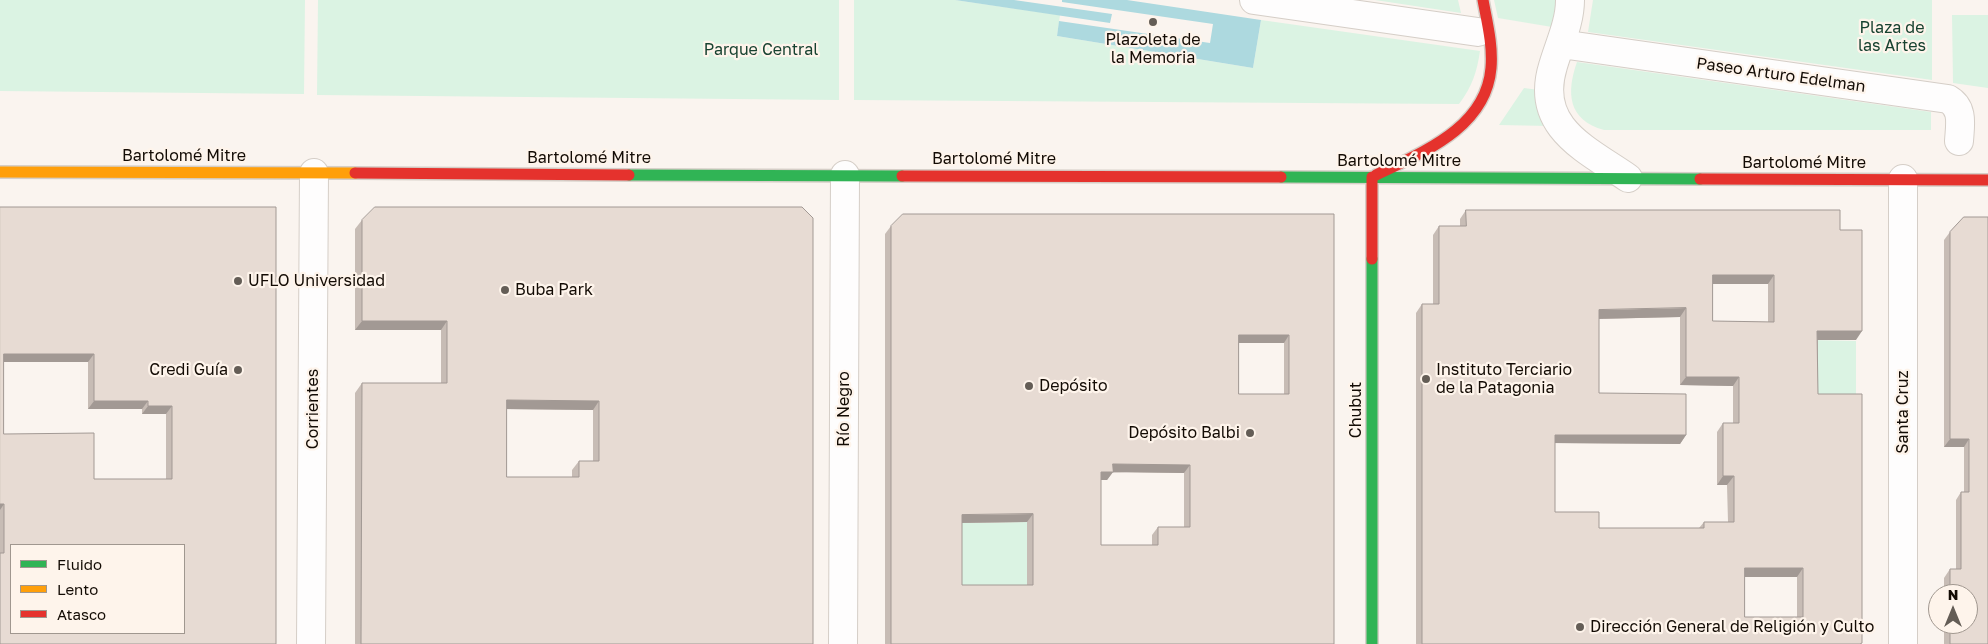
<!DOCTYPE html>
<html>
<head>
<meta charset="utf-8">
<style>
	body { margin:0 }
	#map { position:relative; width:1988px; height:644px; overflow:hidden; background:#faf4ef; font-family:"Golos Text",sans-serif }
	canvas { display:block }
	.legend { position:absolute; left:10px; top:544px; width:175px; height:90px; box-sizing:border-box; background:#fef4eb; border:1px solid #a0978f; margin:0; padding:6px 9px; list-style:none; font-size:15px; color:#130b04 }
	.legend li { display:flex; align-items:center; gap:10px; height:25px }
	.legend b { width:25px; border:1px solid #a0978f }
	.north { position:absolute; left:1928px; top:584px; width:50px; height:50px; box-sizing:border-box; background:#fef4eb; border:1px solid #a0978f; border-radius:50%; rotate:0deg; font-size:14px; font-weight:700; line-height:20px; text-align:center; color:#130b04 }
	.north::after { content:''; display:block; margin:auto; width:18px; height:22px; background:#645d56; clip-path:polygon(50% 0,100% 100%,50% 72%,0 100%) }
</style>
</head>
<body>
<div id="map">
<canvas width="1988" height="644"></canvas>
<ul class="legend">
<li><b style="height:6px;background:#30b455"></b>Fluido</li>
<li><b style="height:6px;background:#ff9f0a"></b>Lento</li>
<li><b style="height:6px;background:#e5322d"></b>Atasco</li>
</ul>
<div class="north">N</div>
</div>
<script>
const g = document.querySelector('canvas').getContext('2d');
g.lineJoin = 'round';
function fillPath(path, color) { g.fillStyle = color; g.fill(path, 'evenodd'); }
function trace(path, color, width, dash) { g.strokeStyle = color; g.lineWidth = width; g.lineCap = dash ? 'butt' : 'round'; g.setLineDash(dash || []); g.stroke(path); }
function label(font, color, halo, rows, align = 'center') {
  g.font = font + ' "Golos Text",sans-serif'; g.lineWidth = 4.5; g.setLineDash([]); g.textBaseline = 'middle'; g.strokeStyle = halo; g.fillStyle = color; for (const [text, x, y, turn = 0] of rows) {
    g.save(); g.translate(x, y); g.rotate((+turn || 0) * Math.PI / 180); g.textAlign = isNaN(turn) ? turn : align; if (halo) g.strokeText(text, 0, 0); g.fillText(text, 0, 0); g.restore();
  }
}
const green = new Path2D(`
	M 0,0 L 305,0 L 304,94 L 0,91 Z
	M 318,0 L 839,0 L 839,100 L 317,95 Z
	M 854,0 L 955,0 L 1060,15 L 1057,36 L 1253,68 L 1261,20 L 1480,51 C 1477,72 1472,87 1459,104 L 854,100 Z
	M 1375,0 L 1458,0 L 1461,13 Z
	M 1494,0 L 1562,0 L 1558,28 L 1498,18 Z
	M 1593,0 L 1932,0 L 1932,80 L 1588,32 Z
	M 1952,15 L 1988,15 L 1988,88 L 1953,83 Z
	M 1577,62 L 1931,112 L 1931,130 L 1604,130 C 1568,120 1566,93 1577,62 Z
	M 1524,88 L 1539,90 L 1550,126 L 1499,125 Z
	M 1811,340 L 1856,341 L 1856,403 L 1812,403 Z
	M 1027,522 L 1027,616 L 957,630 L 956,523 Z`);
const water = new Path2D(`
	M 955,0 L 1014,0 L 1112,14 L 1110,23 Z
	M 1062,0 L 1127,0 L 1261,20 L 1253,68 L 1057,36 L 1059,21 L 1210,43 L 1213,24 L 1062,2 Z`);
const street = new Path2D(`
	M 1254,0 L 1478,32
	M 1570,0 C 1570,23 1559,45 1553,66 C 1534,127 1586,149 1628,178
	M 1568,45 L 1948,99 C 1964,108 1960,125 1959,141
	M 311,644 L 314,173
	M 843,644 L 845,175
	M 1903,644 L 1903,179`);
const fast = new Path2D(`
	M 629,175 L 902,176
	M 1281,177 L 1700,179
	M 1372,259 L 1372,644`);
const slow = new Path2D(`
	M 0,172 L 355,173`);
const jam = new Path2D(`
	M 355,173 L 629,175
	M 1376,175 C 1423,152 1486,128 1491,68 C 1493,45 1487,22 1483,0
	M 902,176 L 1281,177
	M 1372,177 L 1372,259
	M 1700,179 L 1988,180`);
const wall = new Path2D(`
	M 0,207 L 276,207 L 276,644 L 0,644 ZM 4,362 L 88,362 L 88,409 L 142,409 L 142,414 L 166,414 L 166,479 L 94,479 L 4,434 Z
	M 802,207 L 813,644 L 355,644 L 355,393 L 362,383 L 441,383 L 441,330 L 355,330 L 355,229 L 362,220 ZM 507,409 L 593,410 L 593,461 L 579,461 L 572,470 L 572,477 L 507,477 Z
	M 1466,210 L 1840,230 L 1856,340 L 1818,340 L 1818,394 L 1861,644 L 1416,644 L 1416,313 L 1422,304 L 1433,304 L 1433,235 L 1439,226 L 1460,226 L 1460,219 ZM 1713,284 L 1768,284 L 1768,322 L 1713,321 ZM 1680,317 L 1680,385 L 1733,386 L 1733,423 L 1723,423 L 1717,432 L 1717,485 L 1727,485 L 1728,522 L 1704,522 L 1699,528 L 1599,528 L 1555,512 L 1555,443 L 1680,444 L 1686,435 L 1599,393 L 1599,319 ZM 1745,577 L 1797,577 L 1797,617 L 1745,617 Z
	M 1334,214 L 1334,644 L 885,644 L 885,234 L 891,226 ZM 1239,343 L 1284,343 L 1284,394 L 1239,394 ZM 1113,472 L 1184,473 L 1184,527 L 1158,527 L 1152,535 L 1152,545 L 1101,545 L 1101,480 L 1107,480 ZM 1027,522 L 1027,585 L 962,585 L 962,523 Z
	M 1964,217 L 1988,644 L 1944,644 L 1944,624 L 1968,624 L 1968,594 L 1944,594 L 1944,578 L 1950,569 L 1956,569 L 1956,500 L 1961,492 L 1964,492 L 1964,447 L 1944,447 L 1944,240 L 1950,232 Z`);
const shadedWall = new Path2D(`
	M 1713,275 L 1774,275 L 1768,284 L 1707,284 Z
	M 1686,308 L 1680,317 L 1593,319 L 1599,310 Z
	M 362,321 L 447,321 L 441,330 L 355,330 Z
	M 1817,331 L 1862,331 L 1856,340 L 1811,340 Z
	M 1239,335 L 1289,335 L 1284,343 L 1233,343 Z
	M 4,354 L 94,354 L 88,362 L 0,362 Z
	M 1686,377 L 1739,377 L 1733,386 L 1680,385 Z
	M 507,400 L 599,401 L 593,410 L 501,409 Z
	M 94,401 L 148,401 L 142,409 L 88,409 Z
	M 148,406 L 172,406 L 166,414 L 142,414 Z
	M 1555,435 L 1686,435 L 1680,444 L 1549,443 Z
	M 1950,439 L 1969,439 L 1964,447 L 1944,447 Z
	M 1113,464 L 1190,465 L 1184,473 L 1107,472 Z
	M 1101,472 L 1113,472 L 1107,480 L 1095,480 Z
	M 1723,476 L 1734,476 L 1727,485 L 1717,485 Z
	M 0,504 L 4,504 L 0,510 Z
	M 1033,514 L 1027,522 L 956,523 L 962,515 Z
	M 1745,568 L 1803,568 L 1797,577 L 1739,577 Z`);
const building = new Path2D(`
	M 0,207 L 276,207 L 276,644 L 0,644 L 0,553 L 4,553 L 4,504 L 0,504 ZM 4,354 L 94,354 L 94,401 L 148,401 L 148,406 L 172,406 L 172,479 L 94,479 L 94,433 L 4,434 ZM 11,545 L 184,545 L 184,633 L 11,633 Z
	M 375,207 L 802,207 L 813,218 L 813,644 L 361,644 L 362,383 L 447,383 L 447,321 L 362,321 L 362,220 ZM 507,400 L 599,401 L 599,461 L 579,461 L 579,477 L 507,477 Z
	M 1466,210 L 1840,210 L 1840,230 L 1862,230 L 1862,331 L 1817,331 L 1818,394 L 1862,394 L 1862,643 L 1860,644 L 1422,644 L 1422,304 L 1439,304 L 1439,226 L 1466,226 ZM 1713,275 L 1774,275 L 1774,322 L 1713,321 ZM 1686,308 L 1686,377 L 1739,377 L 1739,423 L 1723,423 L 1723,476 L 1734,476 L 1734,522 L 1704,522 L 1704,528 L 1599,528 L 1599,512 L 1555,512 L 1555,435 L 1686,435 L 1686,394 L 1599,393 L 1599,310 ZM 1745,568 L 1803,568 L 1803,617 L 1745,617 Z
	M 903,214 L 1334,214 L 1334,644 L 891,644 L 891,226 ZM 1239,335 L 1289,335 L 1289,394 L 1239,394 ZM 1113,464 L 1190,465 L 1190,527 L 1158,527 L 1158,545 L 1101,545 L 1101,472 L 1113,472 ZM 1033,514 L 1033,585 L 962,585 L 962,515 Z
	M 1964,217 L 1988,217 L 1988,644 L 1950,644 L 1950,624 L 1968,624 L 1968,594 L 1950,594 L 1950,569 L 1961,569 L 1961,492 L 1969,492 L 1969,439 L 1950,439 L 1950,232 Z`);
const markers = [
	[1153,22,5,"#645d56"],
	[238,281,5,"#645d56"],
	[505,290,5,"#645d56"],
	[238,370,5,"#645d56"],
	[1426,379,5,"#645d56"],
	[1029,386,5,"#645d56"],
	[1250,433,5,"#645d56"],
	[1580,627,5,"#645d56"]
];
const parkNames = [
	["Plaza de",1892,28],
	["las Artes",1892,46],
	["Parque Central",761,50]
];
const poiNames = [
	["Plazoleta de",1153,40,"center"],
	["la Memoria",1153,58,"center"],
	["UFLO Universidad",248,281],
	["Buba Park",515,290],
	["Credi Guía",228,370,"right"],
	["Instituto Terciario",1436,370],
	["de la Patagonia",1436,388],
	["Depósito",1039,386],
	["Depósito Balbi",1240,433,"right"],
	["Dirección General de Religión y Culto",1590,627]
];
const streetNames = [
	["Paseo Arturo Edelman",1781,75,8],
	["Bartolomé Mitre",184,156],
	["Bartolomé Mitre",589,158],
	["Bartolomé Mitre",994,159],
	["Bartolomé Mitre",1399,161],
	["Bartolomé Mitre",1804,163],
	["Corrientes",313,409,-90],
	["Río Negro",844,409,-90],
	["Chubut",1356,410,-90],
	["Santa Cruz",1903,412,-90]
];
fillPath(green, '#dbf3e3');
fillPath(water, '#add9df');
trace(street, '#d5cec7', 30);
trace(fast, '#d5cec7', 14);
trace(slow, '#d5cec7', 14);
trace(jam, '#d5cec7', 14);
trace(street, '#fefdfd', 28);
trace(fast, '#30b455', 11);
trace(slow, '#ff9f0a', 11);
trace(jam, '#e5322d', 11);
fillPath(wall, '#c7bcb5');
fillPath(shadedWall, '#a29994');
fillPath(building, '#e7dbd3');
trace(building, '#a29994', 1);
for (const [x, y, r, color] of markers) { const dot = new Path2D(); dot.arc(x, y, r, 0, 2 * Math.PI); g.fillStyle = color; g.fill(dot); trace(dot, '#fef4eb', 2); }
label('16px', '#174230', '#fef4eb', parkNames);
label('16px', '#130b04', '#fef4eb', poiNames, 'left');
label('16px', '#130b04', '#fef4eb', streetNames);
</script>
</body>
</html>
